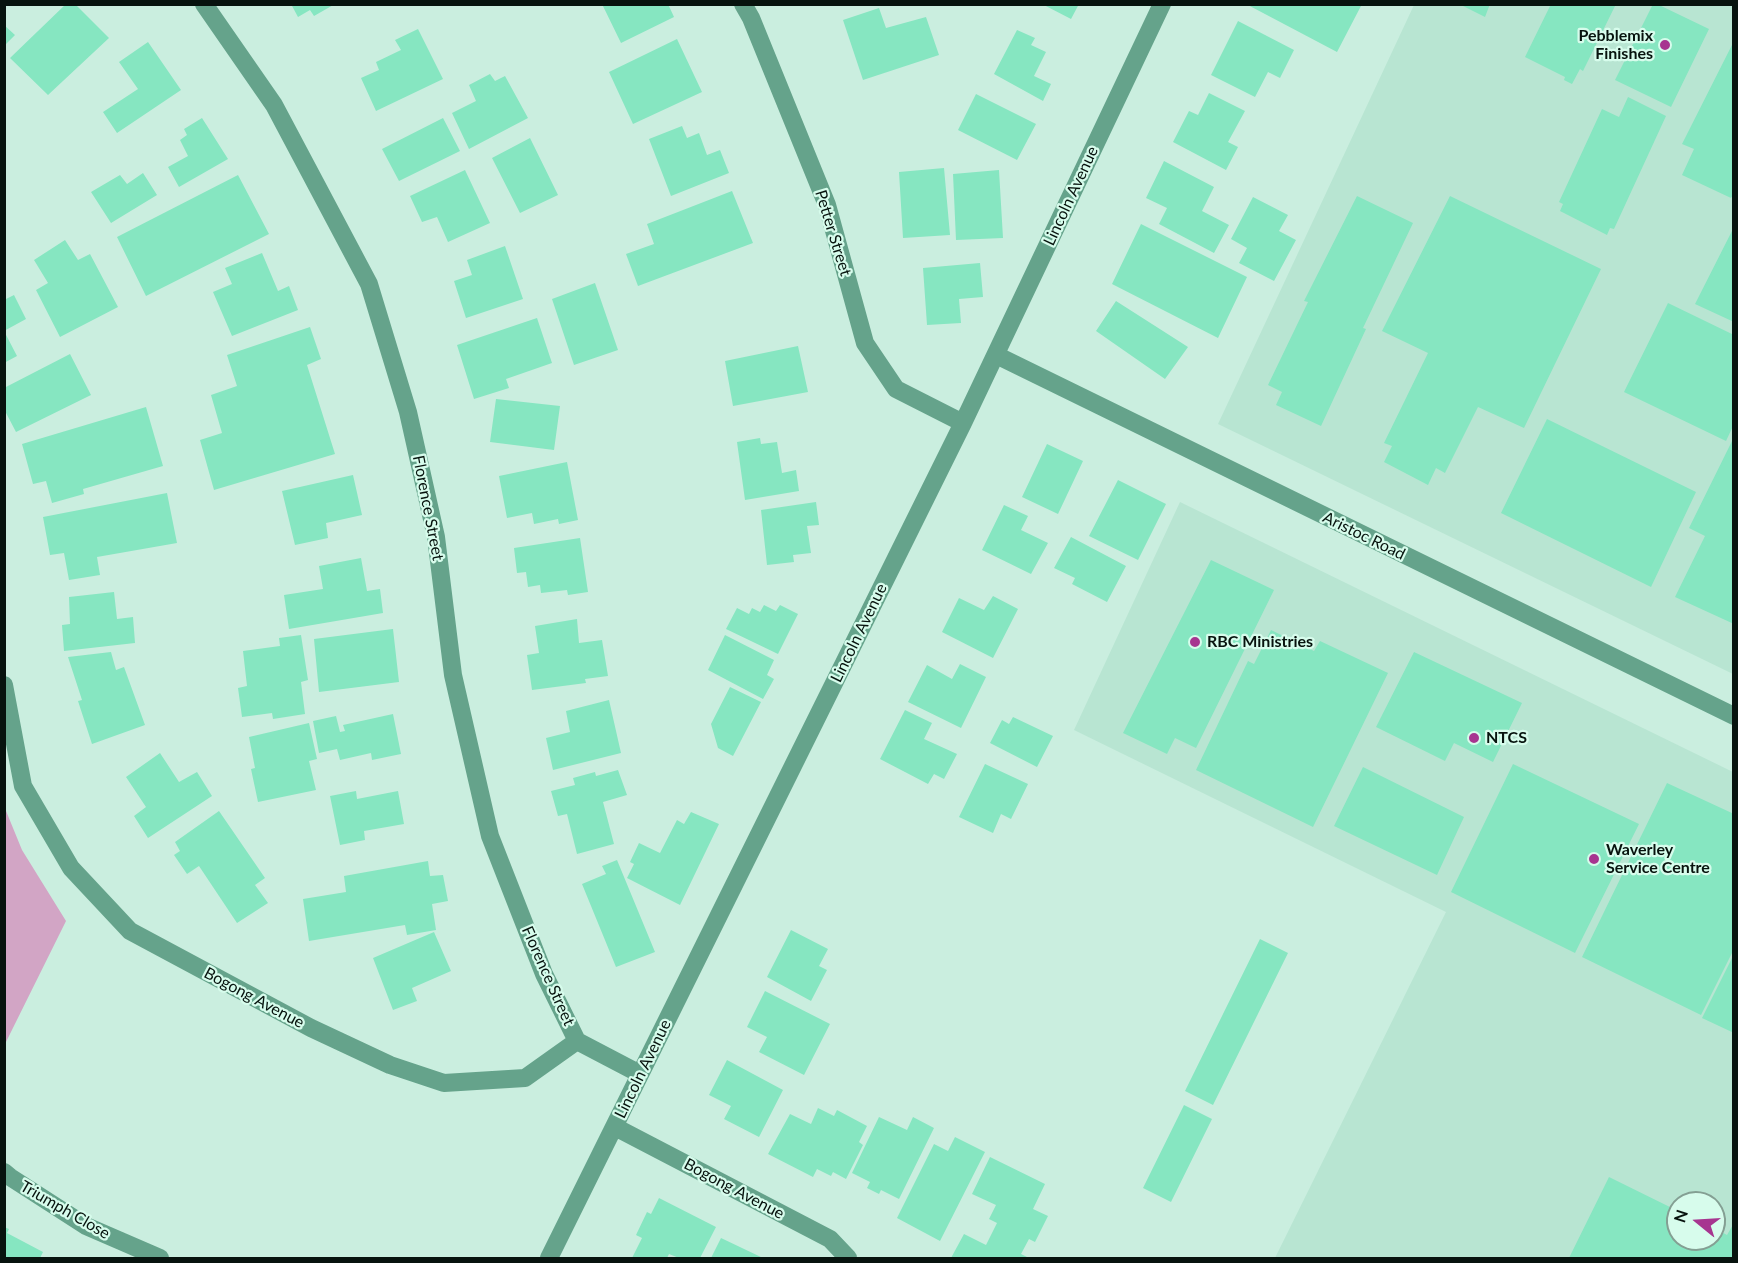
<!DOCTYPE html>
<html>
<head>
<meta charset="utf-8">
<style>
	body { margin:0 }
	#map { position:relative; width:1738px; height:1263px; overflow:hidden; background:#caeedf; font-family:Lato,sans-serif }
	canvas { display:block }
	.frame { position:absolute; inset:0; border:6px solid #07130e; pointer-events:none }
	.north { position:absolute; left:1666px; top:1191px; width:60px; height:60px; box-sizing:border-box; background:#d7fcec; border:2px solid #849f93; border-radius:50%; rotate:288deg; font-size:16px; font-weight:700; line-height:24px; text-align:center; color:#07130e }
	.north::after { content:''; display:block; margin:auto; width:21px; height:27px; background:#a73590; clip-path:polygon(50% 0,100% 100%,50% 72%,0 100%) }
</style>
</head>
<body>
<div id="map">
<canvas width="1738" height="1263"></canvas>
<div class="frame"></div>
<div class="north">N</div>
</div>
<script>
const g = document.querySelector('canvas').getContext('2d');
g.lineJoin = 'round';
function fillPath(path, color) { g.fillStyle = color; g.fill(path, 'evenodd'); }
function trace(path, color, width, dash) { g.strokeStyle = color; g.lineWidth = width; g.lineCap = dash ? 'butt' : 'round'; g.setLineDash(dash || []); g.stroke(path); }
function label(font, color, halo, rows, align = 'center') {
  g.font = font + ' Lato,sans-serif'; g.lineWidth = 4.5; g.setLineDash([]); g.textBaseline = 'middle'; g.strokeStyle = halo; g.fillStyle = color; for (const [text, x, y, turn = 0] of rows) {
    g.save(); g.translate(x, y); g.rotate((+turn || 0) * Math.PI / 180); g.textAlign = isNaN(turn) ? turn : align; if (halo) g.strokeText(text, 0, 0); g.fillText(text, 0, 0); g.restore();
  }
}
const built = new Path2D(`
	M 1414,5 L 1733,5 L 1733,674 L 1218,424 Z
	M 1180,502 L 1733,772 L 1733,1258 L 1275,1258 L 1446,912 L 1074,730 ZM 1678,1203 L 1714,1203 L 1714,1239 L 1678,1239 Z`);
const green = new Path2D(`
	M 4,806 L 22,850 L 66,921 L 5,1044 Z`);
const building = new Path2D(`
	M 66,4 L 75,4 L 109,38 L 48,95 L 10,58 Z
	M 291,4 L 335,4 L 314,16 L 310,10 L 298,17 Z
	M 602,4 L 668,4 L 674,17 L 621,43 Z
	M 1042,4 L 1079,4 L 1071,19 Z
	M 1246,4 L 1362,4 L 1337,52 Z
	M 1459,4 L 1490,4 L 1485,17 Z
	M 1551,4 L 1616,4 L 1583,71 L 1580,69 L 1572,84 L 1564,80 L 1565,77 L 1525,57 Z
	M 1653,4 L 1657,4 L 1709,29 L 1671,107 L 1615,80 Z
	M 879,8 L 886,28 L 926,17 L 939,55 L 863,80 L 843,20 Z
	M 1238,21 L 1294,50 L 1280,78 L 1268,72 L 1255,97 L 1211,75 Z
	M 4,25 L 15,35 L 4,46 Z
	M 418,29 L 443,79 L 376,111 L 361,78 L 379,70 L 376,62 L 401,50 L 395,40 Z
	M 1017,30 L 1035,38 L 1031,45 L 1046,52 L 1034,76 L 1051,84 L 1043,101 L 994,74 Z
	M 677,39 L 702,92 L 633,124 L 609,72 Z
	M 1734,41 L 1734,193 L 1731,198 L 1682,175 L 1694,149 L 1682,144 Z
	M 148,42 L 181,90 L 117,133 L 103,112 L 138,89 L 119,62 Z
	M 490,74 L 495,81 L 505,76 L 528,118 L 469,149 L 452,113 L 476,101 L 469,85 Z
	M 1209,93 L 1245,111 L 1228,142 L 1238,147 L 1226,170 L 1173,142 L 1189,111 L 1198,115 Z
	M 976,94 L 1036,124 L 1017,160 L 958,130 Z
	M 1628,97 L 1666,116 L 1614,229 L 1610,228 L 1607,235 L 1560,211 L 1563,204 L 1559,202 L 1602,109 L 1619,117 Z
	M 202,118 L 228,159 L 179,187 L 168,167 L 188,156 L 180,140 L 187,135 L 184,129 Z
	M 443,118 L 460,151 L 399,181 L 382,149 Z
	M 682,126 L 687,138 L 699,133 L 707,155 L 720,150 L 729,173 L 671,196 L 649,139 Z
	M 530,138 L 558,195 L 520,213 L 492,158 Z
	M 1164,161 L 1214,187 L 1202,211 L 1229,225 L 1214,253 L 1159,224 L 1167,208 L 1146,198 Z
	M 944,168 L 950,235 L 903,238 L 899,172 Z
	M 465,170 L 490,223 L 448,242 L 437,217 L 422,222 L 410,196 Z
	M 999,170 L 1003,238 L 956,240 L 953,174 Z
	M 143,173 L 157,195 L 111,223 L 91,192 L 120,175 L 127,184 Z
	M 238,175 L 269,234 L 146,296 L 117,237 Z
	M 732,191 L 753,243 L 638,286 L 626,254 L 654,244 L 647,224 Z
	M 1357,196 L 1413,223 L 1363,328 L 1366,329 L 1321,426 L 1276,405 L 1282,392 L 1268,385 L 1308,302 L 1304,301 Z
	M 1450,196 L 1601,269 L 1524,428 L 1478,407 L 1445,473 L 1436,468 L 1428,485 L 1384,462 L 1392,446 L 1384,443 L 1428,353 L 1382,331 Z
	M 1253,197 L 1288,215 L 1279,231 L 1296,240 L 1274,281 L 1239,263 L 1247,248 L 1231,239 Z
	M 1141,224 L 1247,277 L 1218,338 L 1112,284 Z
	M 1734,227 L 1734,322 L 1695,304 Z
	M 65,240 L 78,260 L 90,254 L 118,307 L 60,337 L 36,290 L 48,283 L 34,260 Z
	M 505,246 L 523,299 L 466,318 L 454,281 L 472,275 L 467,260 Z
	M 262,253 L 278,291 L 289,286 L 298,310 L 232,336 L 213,292 L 232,284 L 225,268 Z
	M 980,263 L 983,297 L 959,299 L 961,323 L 927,325 L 923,268 Z
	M 595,283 L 618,350 L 574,365 L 552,299 Z
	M 14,295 L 26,319 L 4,331 L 4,300 Z
	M 1116,301 L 1188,347 L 1165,379 L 1096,331 Z
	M 1668,303 L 1734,335 L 1734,424 L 1726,441 L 1624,392 Z
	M 537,318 L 552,363 L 506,379 L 509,388 L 474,399 L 457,345 Z
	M 310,327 L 321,359 L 307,365 L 335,454 L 214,490 L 200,440 L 222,433 L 211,395 L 237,386 L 227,355 Z
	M 4,331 L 17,356 L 4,363 Z
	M 798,346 L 808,392 L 733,406 L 725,361 Z
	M 70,354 L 91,395 L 16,432 L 4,409 L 4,388 Z
	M 496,399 L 560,406 L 554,450 L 490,442 Z
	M 146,407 L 163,466 L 83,489 L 84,494 L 52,503 L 46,481 L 33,484 L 22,444 Z
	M 1547,419 L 1696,492 L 1651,587 L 1501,513 Z
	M 1734,437 L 1734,624 L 1675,597 L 1705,536 L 1689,528 Z
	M 760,438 L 761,444 L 777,442 L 782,473 L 796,470 L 799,491 L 745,500 L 737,442 Z
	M 1047,444 L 1083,461 L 1058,514 L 1022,497 Z
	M 567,462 L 578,520 L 559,524 L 558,519 L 534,524 L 532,513 L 507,518 L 499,476 Z
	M 353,475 L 362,515 L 326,523 L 328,538 L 295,545 L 282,491 Z
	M 1118,480 L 1166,504 L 1138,560 L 1089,536 Z
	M 167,493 L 177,543 L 97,557 L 100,575 L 69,580 L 64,553 L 50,555 L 43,517 Z
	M 816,502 L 819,525 L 807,526 L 811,553 L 793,555 L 794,562 L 767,565 L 761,510 Z
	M 1004,505 L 1028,516 L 1021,530 L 1048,543 L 1031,574 L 982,550 Z
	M 1071,537 L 1126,566 L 1107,602 L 1072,584 L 1075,578 L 1054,568 Z
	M 580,538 L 588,592 L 568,595 L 567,590 L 541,593 L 540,585 L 528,587 L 526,572 L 517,573 L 514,548 Z
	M 361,558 L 367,591 L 380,589 L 383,613 L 289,629 L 284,595 L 323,589 L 319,566 Z
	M 1211,560 L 1274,590 L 1196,748 L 1175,738 L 1167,754 L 1123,733 Z
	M 114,592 L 117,619 L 133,617 L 135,643 L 64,651 L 62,625 L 70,624 L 69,597 Z
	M 993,596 L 1018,609 L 993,658 L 942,632 L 959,598 L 984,610 Z
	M 764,605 L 776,611 L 780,605 L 798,614 L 778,654 L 726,629 L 737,608 L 749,614 L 752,608 L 760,612 Z
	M 577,619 L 579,643 L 602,640 L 608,676 L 585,679 L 586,683 L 532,690 L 527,655 L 539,653 L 535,626 Z
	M 393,629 L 399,682 L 319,692 L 314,639 Z
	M 1271,630 L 1314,651 L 1320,641 L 1388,673 L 1313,827 L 1196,770 L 1248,661 L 1254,664 Z
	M 301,635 L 308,680 L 301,682 L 305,714 L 273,719 L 272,713 L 242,717 L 238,688 L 247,686 L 243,651 L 280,646 L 279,638 Z
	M 725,635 L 774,660 L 767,675 L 774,679 L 763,699 L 708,670 Z
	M 111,652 L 116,670 L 124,667 L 145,725 L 92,744 L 78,701 L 82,700 L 68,657 Z
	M 1414,652 L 1522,703 L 1493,762 L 1454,743 L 1445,761 L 1376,727 Z
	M 960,664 L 986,677 L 961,728 L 908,702 L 927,665 L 952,679 Z
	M 730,687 L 761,702 L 733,756 L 718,748 L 711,724 Z
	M 609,700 L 621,753 L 553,770 L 546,738 L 570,732 L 566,711 Z
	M 905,710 L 932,723 L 924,739 L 957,754 L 944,779 L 934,774 L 928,784 L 880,759 Z
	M 393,714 L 401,754 L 372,760 L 371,753 L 340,760 L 337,749 L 319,753 L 313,721 L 336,716 L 340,732 L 345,731 L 343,725 Z
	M 1013,717 L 1053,736 L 1037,767 L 990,743 L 1002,720 L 1009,724 Z
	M 309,723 L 317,759 L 309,761 L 316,790 L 258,802 L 251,769 L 255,768 L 249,737 Z
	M 160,753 L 179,782 L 197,772 L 212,796 L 148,838 L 134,816 L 146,807 L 126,777 Z
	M 985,764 L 1028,784 L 1011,819 L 1001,814 L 993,833 L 959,817 Z
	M 1513,764 L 1639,824 L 1575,953 L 1451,892 Z
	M 1363,767 L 1464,817 L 1437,875 L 1334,826 Z
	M 618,770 L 627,795 L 603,802 L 614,844 L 577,854 L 567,814 L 558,816 L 551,791 L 575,785 L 573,778 L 595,772 L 596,776 Z
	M 1667,783 L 1734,814 L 1734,949 L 1701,1015 L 1582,957 Z
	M 356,791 L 357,799 L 398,791 L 404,824 L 364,831 L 365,840 L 340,845 L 330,796 Z
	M 219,811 L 265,878 L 255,885 L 268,903 L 237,923 L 199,866 L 187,874 L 174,855 L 180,851 L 175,842 Z
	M 691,812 L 719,824 L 680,905 L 627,878 L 634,864 L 630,862 L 639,843 L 660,853 L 677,820 L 684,824 Z
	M 617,860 L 655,952 L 616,967 L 582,884 L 606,874 L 602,866 Z
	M 428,861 L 430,876 L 443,875 L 448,901 L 432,904 L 436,930 L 407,935 L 405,925 L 309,941 L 303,899 L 346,892 L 344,876 Z
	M 791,930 L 828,949 L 819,966 L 827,970 L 811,1001 L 767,977 Z
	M 434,932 L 451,971 L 412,988 L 417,1001 L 393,1010 L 373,958 Z
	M 1260,939 L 1288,953 L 1213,1105 L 1185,1091 Z
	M 1734,954 L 1734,1033 L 1702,1018 Z
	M 765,991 L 830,1024 L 804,1075 L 759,1052 L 767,1037 L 747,1027 Z
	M 727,1060 L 783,1090 L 759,1137 L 724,1119 L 731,1106 L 709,1095 Z
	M 1184,1105 L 1212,1119 L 1171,1202 L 1143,1188 Z
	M 818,1108 L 834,1116 L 837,1110 L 867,1126 L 859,1142 L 863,1145 L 846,1179 L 833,1172 L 831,1176 L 817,1169 L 813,1177 L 768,1154 L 790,1114 L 811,1124 Z
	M 879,1117 L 907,1130 L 913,1117 L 934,1128 L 899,1199 L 881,1190 L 879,1194 L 867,1188 L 870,1182 L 852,1173 Z
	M 955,1137 L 985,1152 L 940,1241 L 897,1218 L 934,1144 L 948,1151 Z
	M 990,1157 L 1045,1184 L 1033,1209 L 1048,1216 L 1035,1242 L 1029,1239 L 1021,1254 L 1029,1258 L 951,1258 L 964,1234 L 986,1245 L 997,1223 L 989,1219 L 996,1205 L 972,1194 Z
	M 1609,1177 L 1678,1211 L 1678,1239 L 1714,1239 L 1714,1228 L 1727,1235 L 1734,1223 L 1734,1258 L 1569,1258 Z
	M 659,1198 L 716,1227 L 700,1258 L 679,1258 L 669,1254 L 667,1258 L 632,1258 L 642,1238 L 636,1235 L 647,1212 L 651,1214 Z
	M 4,1227 L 9,1229 L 7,1233 L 43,1252 L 40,1258 L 4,1258 Z
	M 721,1238 L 763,1258 L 711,1258 Z`);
const street = new Path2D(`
	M 204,4 L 274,105 L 369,284 L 408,412 L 436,537 L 453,675 L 490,836 L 544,974 L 577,1041
	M 743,4 L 751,18 L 827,205 L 865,343 L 896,389 L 963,423
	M 996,355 L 1734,716
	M 4,685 L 23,786 L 71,868 L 130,931 L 311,1028 L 390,1065 L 444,1083 L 525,1078 L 577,1041 L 640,1074
	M 615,1127 L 830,1239 L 848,1258
	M 4,1172 L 10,1177 L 86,1226 L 160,1258
	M 549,1258 L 963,423 L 1162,4`);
const markers = [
	[1665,45,6,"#a73590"],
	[1195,642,6,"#a73590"],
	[1474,738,6,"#a73590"],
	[1594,859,6,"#a73590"]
];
const poiNames = [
	["Pebblemix",1653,36,"right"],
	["Finishes",1653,54,"right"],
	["RBC Ministries",1207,642],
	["NTCS",1486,738],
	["Waverley",1606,850],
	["Service Centre",1606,868]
];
const streetNames = [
	["Lincoln Avenue",1071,196,-65],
	["Petter Street",833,233,73],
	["Florence Street",428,508,79],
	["Aristoc Road",1364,536,26],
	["Lincoln Avenue",859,633,-64],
	["Florence Street",548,976,66],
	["Bogong Avenue",254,998,28],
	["Lincoln Avenue",643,1069,-64],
	["Bogong Avenue",734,1189,28],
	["Triumph Close",65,1210,30]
];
fillPath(built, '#b8e5d2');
fillPath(green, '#d2a5c5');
fillPath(building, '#86e6c1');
trace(street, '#65a38b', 18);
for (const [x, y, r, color] of markers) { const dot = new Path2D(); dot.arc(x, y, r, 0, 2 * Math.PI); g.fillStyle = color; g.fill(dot); trace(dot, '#d7fcec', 2); }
label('bold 16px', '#07130e', '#d7fcec', poiNames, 'left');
label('16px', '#07130e', '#d7fcec', streetNames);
</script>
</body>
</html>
